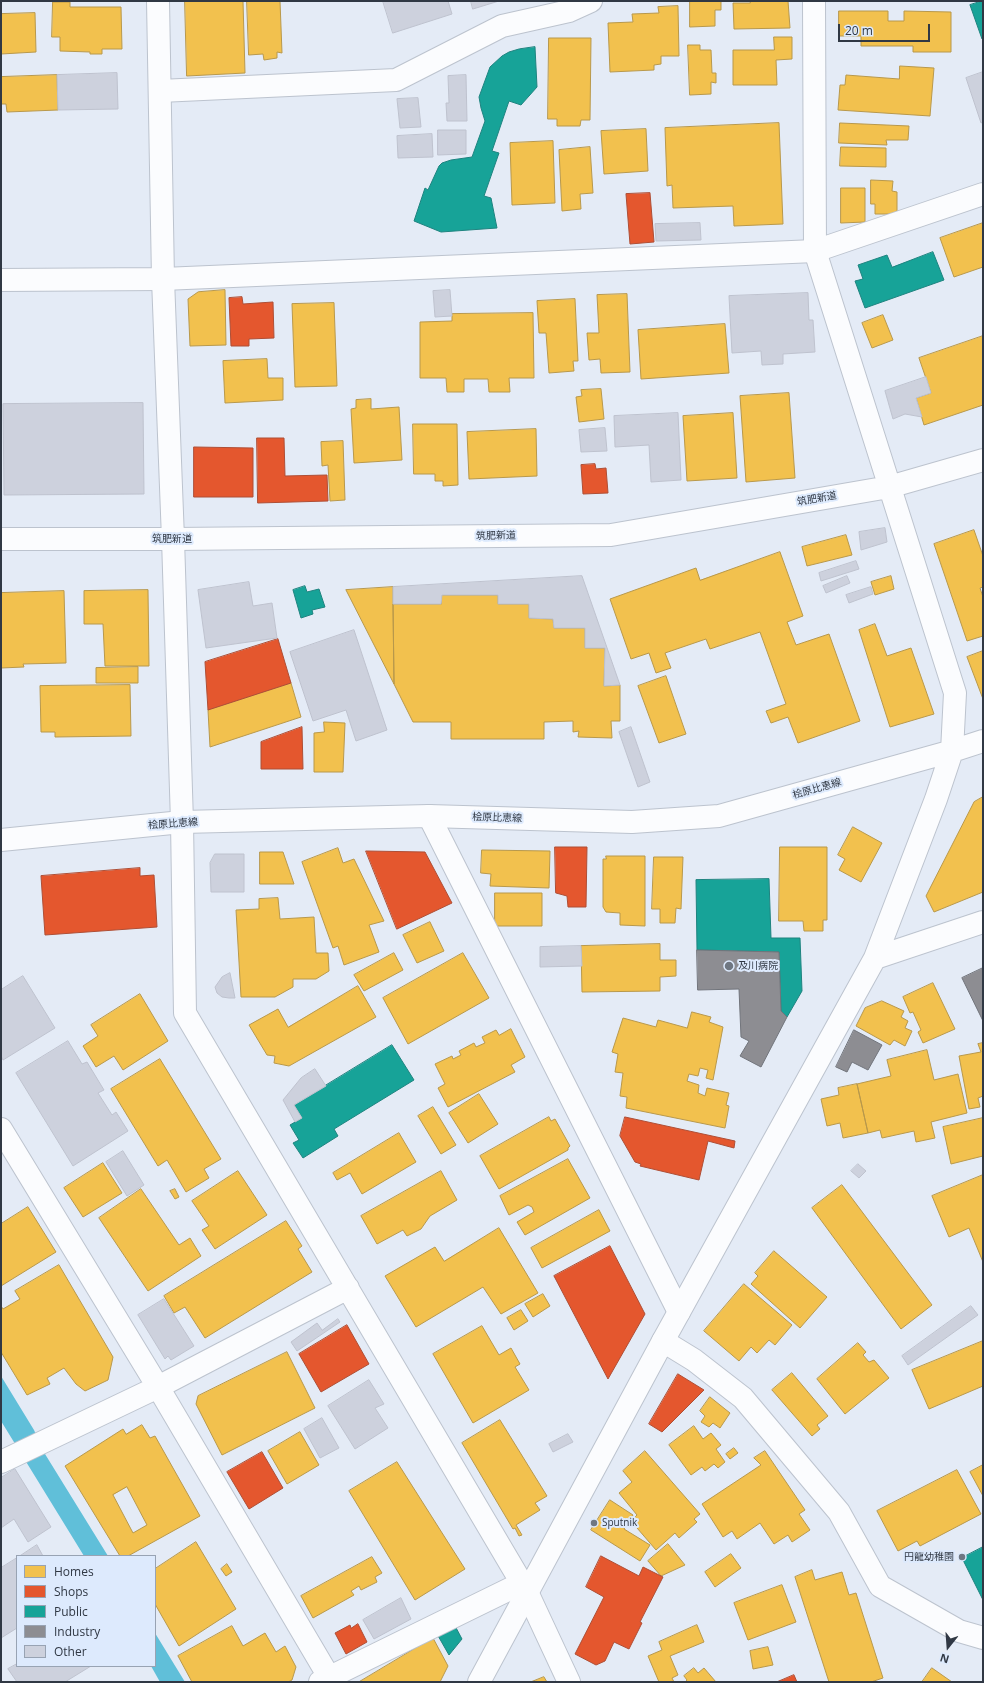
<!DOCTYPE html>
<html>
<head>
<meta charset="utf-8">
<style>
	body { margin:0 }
	#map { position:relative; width:984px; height:1683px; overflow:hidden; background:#e4ebf6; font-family:"Open Sans",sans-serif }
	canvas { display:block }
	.frame { position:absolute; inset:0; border:2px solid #303844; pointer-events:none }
	.legend { position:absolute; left:16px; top:1555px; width:140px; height:112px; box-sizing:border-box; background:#ddeafd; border:1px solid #98a3b3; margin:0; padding:5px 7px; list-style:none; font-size:12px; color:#303844 }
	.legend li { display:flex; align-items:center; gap:8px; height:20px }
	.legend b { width:20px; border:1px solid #98a3b3 }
	.north { position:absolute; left:928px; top:1627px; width:40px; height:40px; -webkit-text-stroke:3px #ddeafd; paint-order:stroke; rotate:197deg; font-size:11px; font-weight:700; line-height:16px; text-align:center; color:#303844 }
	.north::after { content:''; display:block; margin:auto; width:14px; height:18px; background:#303844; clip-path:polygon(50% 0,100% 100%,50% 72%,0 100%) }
	.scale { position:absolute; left:838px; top:24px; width:92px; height:18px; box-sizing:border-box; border:2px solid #303844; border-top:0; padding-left:5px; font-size:12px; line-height:14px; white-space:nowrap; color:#303844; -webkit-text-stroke:3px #ddeafd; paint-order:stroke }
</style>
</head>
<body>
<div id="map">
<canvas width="984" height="1683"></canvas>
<div class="frame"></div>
<ul class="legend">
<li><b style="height:11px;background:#f2c14e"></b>Homes</li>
<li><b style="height:11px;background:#e4572e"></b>Shops</li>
<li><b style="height:11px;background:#17a398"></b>Public</li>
<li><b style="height:11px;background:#8d8d92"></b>Industry</li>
<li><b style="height:11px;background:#cdd1dd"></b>Other</li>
</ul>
<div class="north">N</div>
<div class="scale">20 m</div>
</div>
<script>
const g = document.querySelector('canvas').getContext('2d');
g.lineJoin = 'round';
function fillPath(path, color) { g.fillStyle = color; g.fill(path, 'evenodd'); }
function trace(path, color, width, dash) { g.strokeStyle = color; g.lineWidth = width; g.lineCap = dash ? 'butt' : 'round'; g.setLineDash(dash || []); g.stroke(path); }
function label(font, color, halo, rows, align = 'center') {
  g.font = font + ' "Open Sans","Noto Sans JP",sans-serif'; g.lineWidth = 4; g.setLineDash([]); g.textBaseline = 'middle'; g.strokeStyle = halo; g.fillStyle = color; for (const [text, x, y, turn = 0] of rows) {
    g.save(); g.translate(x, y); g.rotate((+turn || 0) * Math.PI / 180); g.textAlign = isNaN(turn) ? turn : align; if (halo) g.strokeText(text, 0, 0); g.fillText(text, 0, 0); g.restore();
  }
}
const water = new Path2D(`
	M 1,1376 L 34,1430 L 45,1454 L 108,1556 L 84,1556 L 1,1421 Z
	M 155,1633 L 185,1682 L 160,1682 L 151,1666 L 155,1666 Z`);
const homes = new Path2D(`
	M 185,1 L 243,1 L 245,73 L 187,76 Z
	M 247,1 L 280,1 L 282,53 L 277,52 L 277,58 L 264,60 L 263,54 L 249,55 Z
	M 690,1 L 721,1 L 721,10 L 715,10 L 715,26 L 690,27 Z
	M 750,1 L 788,1 L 790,28 L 734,29 L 733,3 L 750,3 Z
	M 53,2 L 70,2 L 70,7 L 121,7 L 122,49 L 102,49 L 102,54 L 90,54 L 90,52 L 60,51 L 60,37 L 52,37 Z
	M 678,6 L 679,56 L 661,56 L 661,64 L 654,65 L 654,70 L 610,72 L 608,23 L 633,22 L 632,14 L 659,13 L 658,7 Z
	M 839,11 L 888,11 L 888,21 L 904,21 L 904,11 L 951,12 L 951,52 L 913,52 L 913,46 L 861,46 L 861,36 L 839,36 Z
	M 35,13 L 36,52 L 1,54 L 1,14 Z
	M 774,37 L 792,37 L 792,59 L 776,60 L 777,85 L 733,85 L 733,50 L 774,50 Z
	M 549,38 L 591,38 L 590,120 L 581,120 L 580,126 L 557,126 L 557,119 L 548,119 Z
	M 688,45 L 700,45 L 700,50 L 711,50 L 712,73 L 716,73 L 716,83 L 711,82 L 711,94 L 690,95 Z
	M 900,66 L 934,68 L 930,116 L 838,110 L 840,85 L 845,85 L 846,75 L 899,79 Z
	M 57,75 L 58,110 L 7,112 L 6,104 L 1,104 L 1,77 Z
	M 779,123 L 783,224 L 734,226 L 733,206 L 673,208 L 672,185 L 667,186 L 665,128 Z
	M 840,123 L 909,126 L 908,140 L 886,140 L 887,145 L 839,143 Z
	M 646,129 L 648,171 L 604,174 L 601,131 Z
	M 553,141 L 555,203 L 512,205 L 510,143 Z
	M 590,147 L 593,193 L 580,194 L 581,209 L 562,211 L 559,150 Z
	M 841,147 L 886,148 L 886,167 L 840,166 Z
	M 871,180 L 893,181 L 892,191 L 897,192 L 897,214 L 875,214 L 875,204 L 871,204 Z
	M 841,188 L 865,188 L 865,222 L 841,223 Z
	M 983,223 L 983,267 L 954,277 L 940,238 Z
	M 225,290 L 226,345 L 190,346 L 188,299 L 198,292 Z
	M 627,294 L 630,372 L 601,373 L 600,359 L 589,360 L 587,333 L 599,333 L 597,295 Z
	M 575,299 L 578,361 L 573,361 L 574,371 L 549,373 L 546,333 L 539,333 L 537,301 Z
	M 334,303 L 337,386 L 295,387 L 292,304 Z
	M 533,313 L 534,378 L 509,378 L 510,392 L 489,392 L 488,379 L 464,379 L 464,392 L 447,392 L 446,378 L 420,378 L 420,322 L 452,321 L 452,314 Z
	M 883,315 L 893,340 L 872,348 L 862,323 Z
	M 725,324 L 729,373 L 641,379 L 638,330 Z
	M 983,336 L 983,405 L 924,425 L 916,398 L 931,393 L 919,358 Z
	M 267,359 L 268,378 L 283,378 L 283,400 L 225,403 L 223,361 Z
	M 601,389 L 604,419 L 579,422 L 576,397 L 582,396 L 581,390 Z
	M 789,393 L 795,478 L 746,482 L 740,396 Z
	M 371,399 L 371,409 L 399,407 L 402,460 L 354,463 L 351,409 L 356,408 L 356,400 Z
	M 733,413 L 737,478 L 687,481 L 683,416 Z
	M 413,424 L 457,424 L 458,485 L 443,486 L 443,481 L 435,481 L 435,474 L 414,474 Z
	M 536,429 L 537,476 L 469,479 L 467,432 Z
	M 343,441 L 345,500 L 330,501 L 328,465 L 322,466 L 321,442 Z
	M 974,530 L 983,556 L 983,587 L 980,588 L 983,597 L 983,636 L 967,641 L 934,544 Z
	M 846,535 L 852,555 L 807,566 L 802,547 Z
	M 780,552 L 803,616 L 787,622 L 796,645 L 829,634 L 860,721 L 798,743 L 788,717 L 771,723 L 766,711 L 786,704 L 760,632 L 710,649 L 706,639 L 665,653 L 671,668 L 656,673 L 649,653 L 631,659 L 610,599 L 696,568 L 700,580 Z
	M 891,576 L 894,589 L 875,595 L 871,582 Z
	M 393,587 L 393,604 L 394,684 L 346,590 Z
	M 148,590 L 149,666 L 105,666 L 103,624 L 84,624 L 84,591 Z
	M 64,591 L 66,663 L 23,664 L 24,667 L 1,668 L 1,593 Z
	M 442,595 L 498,595 L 498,604 L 529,604 L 529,618 L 553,619 L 554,628 L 585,628 L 585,648 L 605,648 L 604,686 L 620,685 L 620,721 L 611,721 L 612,738 L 578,737 L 579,731 L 573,732 L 573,721 L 544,722 L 544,739 L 451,739 L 451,722 L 413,722 L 394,684 L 393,604 L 441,604 Z
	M 875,624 L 887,656 L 911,648 L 934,714 L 890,727 L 859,630 Z
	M 983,651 L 983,699 L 967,657 Z
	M 138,667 L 138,683 L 96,683 L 96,668 Z
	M 666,676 L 686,734 L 659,743 L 638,686 Z
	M 291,683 L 301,717 L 210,747 L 208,710 Z
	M 130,685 L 131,736 L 55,737 L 55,732 L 41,732 L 40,686 Z
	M 324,722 L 345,723 L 343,772 L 314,772 L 314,733 L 324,732 Z
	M 983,797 L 983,892 L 934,912 L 926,896 L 974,802 Z
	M 853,827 L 882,843 L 861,882 L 839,870 L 845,859 L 838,855 Z
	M 780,847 L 827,847 L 827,920 L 823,920 L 823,931 L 804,931 L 803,921 L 779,921 Z
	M 338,848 L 343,863 L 354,859 L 384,921 L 369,925 L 379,952 L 344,965 L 338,946 L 333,948 L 302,862 Z
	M 482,850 L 550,851 L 549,888 L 490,886 L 491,874 L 481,873 Z
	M 260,852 L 283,852 L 294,884 L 260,884 Z
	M 606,856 L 645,856 L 645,926 L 620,925 L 620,913 L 606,912 L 603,907 L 603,859 L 606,859 Z
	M 654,857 L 683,857 L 681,909 L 676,908 L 675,923 L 660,923 L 660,909 L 652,909 Z
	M 495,893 L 542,893 L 542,926 L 495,926 Z
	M 278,898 L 280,919 L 314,917 L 316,953 L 328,953 L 329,971 L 316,979 L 293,979 L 293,987 L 275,997 L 241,997 L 236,910 L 259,909 L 259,899 Z
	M 430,922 L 444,951 L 417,963 L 403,935 Z
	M 660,944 L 660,960 L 676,960 L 676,976 L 660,977 L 660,991 L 582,992 L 581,946 Z
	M 394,953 L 403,970 L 364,991 L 354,975 Z
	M 463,953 L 489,998 L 408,1044 L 383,998 Z
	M 933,983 L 955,1029 L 923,1043 L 918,1032 L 921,1030 L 913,1012 L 910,1013 L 903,997 Z
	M 358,986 L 376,1017 L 289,1066 L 274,1063 L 275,1056 L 267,1055 L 249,1025 L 278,1009 L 288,1027 Z
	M 140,994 L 168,1041 L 123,1070 L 114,1056 L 96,1067 L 83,1046 L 98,1036 L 91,1025 Z
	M 882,1001 L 904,1011 L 901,1017 L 908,1021 L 905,1028 L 912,1031 L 905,1046 L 894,1040 L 890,1045 L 856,1026 L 865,1008 Z
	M 692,1012 L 711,1017 L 709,1022 L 723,1027 L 713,1080 L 706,1078 L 708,1070 L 700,1068 L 698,1076 L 689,1074 L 687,1081 L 699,1085 L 698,1093 L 705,1096 L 707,1088 L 729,1093 L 726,1105 L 729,1106 L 725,1128 L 626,1108 L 627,1097 L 620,1096 L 623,1073 L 615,1072 L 618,1054 L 612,1052 L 623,1018 L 656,1027 L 658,1020 L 687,1028 Z
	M 511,1029 L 525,1057 L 511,1065 L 515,1072 L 448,1107 L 438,1088 L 445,1084 L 435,1064 L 452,1056 L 453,1059 L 461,1055 L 459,1051 L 474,1043 L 476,1047 L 485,1043 L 482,1037 L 496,1030 L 499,1035 Z
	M 983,1043 L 983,1096 L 978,1098 L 980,1107 L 969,1109 L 959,1056 L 981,1052 L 978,1044 Z
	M 927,1050 L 934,1080 L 958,1074 L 967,1113 L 931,1122 L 935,1138 L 916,1142 L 914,1131 L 882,1138 L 880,1130 L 868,1133 L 857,1084 L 891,1076 L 887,1060 Z
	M 160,1059 L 221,1159 L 204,1169 L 209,1178 L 186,1192 L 167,1160 L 158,1166 L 111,1089 Z
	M 857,1084 L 868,1133 L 843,1138 L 840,1123 L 827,1126 L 821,1099 L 839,1095 L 838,1088 Z
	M 479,1094 L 498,1124 L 468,1143 L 449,1113 Z
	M 433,1107 L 456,1145 L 441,1154 L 418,1116 Z
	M 549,1117 L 551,1121 L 555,1119 L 570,1146 L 568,1148 L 568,1150 L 499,1189 L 480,1156 Z
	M 983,1118 L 983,1156 L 951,1164 L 943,1127 Z
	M 399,1133 L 416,1162 L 362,1194 L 350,1173 L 337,1180 L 333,1173 Z
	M 568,1159 L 590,1198 L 525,1235 L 517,1222 L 534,1212 L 532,1207 L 528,1205 L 509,1215 L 500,1196 Z
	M 103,1163 L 122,1193 L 83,1217 L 64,1188 Z
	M 238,1171 L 267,1215 L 215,1249 L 202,1230 L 209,1226 L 192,1201 Z
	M 441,1171 L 457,1200 L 430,1216 L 421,1229 L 407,1236 L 403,1230 L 377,1244 L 361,1216 Z
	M 983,1175 L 983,1262 L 969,1228 L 949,1237 L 932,1196 Z
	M 842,1185 L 932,1305 L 901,1329 L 812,1208 Z
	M 141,1189 L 179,1245 L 190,1238 L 201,1256 L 148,1291 L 99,1218 Z
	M 175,1189 L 179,1197 L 175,1199 L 170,1191 Z
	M 28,1207 L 56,1252 L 1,1286 L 1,1224 Z
	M 599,1210 L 610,1231 L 542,1268 L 531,1248 Z
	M 286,1221 L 302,1246 L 298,1249 L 312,1272 L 205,1338 L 185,1307 L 174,1313 L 164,1296 Z
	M 499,1228 L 538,1293 L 501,1314 L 483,1287 L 416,1327 L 385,1276 L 435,1247 L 444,1261 Z
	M 774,1251 L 827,1297 L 800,1328 L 751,1284 L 758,1276 L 755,1273 Z
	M 59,1265 L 113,1357 L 108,1380 L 85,1391 L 76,1384 L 64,1368 L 47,1378 L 50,1384 L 27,1395 L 1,1352 L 1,1306 L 3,1309 L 20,1299 L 15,1291 Z
	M 744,1284 L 792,1325 L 775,1345 L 769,1340 L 757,1353 L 751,1347 L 739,1361 L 704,1331 Z
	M 543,1294 L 550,1306 L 533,1317 L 525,1304 Z
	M 521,1310 L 528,1321 L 514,1330 L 507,1318 Z
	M 482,1326 L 499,1355 L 511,1348 L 520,1364 L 515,1367 L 529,1390 L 473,1423 L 433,1354 Z
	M 983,1341 L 983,1386 L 929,1409 L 912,1370 Z
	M 858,1343 L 866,1352 L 863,1355 L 869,1362 L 874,1360 L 889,1378 L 845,1414 L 817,1379 Z
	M 287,1352 L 315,1408 L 222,1455 L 196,1404 L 198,1396 Z
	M 792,1373 L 828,1416 L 817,1425 L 820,1429 L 812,1436 L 772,1390 Z
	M 710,1397 L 730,1413 L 720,1428 L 713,1423 L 709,1427 L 701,1422 L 705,1416 L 700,1411 Z
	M 500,1420 L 547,1496 L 535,1503 L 540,1510 L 516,1525 L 522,1535 L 519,1536 L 515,1528 L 513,1529 L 462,1443 Z
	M 142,1425 L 150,1438 L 155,1436 L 200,1516 L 128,1556 L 120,1556 L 65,1466 L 123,1429 L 126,1434 ZM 127,1487 L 147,1525 L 133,1533 L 113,1495 Z
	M 694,1426 L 703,1439 L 711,1433 L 721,1445 L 716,1449 L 725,1462 L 718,1468 L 714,1464 L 705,1471 L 702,1467 L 691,1475 L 669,1445 Z
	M 300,1432 L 319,1465 L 287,1484 L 268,1451 Z
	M 734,1448 L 738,1453 L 730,1459 L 726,1454 Z
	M 645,1451 L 700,1514 L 694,1519 L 697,1522 L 679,1538 L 675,1533 L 656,1550 L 631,1521 L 637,1515 L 619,1493 L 632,1482 L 623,1471 Z
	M 765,1451 L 805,1510 L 799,1514 L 810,1530 L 792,1542 L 788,1535 L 774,1544 L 760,1523 L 737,1539 L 732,1531 L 723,1537 L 702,1504 L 761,1465 L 754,1458 Z
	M 397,1462 L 465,1569 L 415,1600 L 349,1491 Z
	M 983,1465 L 983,1496 L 970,1472 Z
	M 957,1470 L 981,1514 L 920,1546 L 917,1541 L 898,1551 L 877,1511 Z
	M 610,1500 L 633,1515 L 624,1529 L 650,1545 L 640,1561 L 591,1530 Z
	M 196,1542 L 236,1609 L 179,1646 L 155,1604 L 155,1569 Z
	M 668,1544 L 685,1565 L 661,1576 L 648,1561 Z
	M 731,1554 L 741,1568 L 715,1587 L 705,1572 Z
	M 372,1557 L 382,1573 L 375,1577 L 377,1582 L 361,1590 L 359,1586 L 351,1591 L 354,1595 L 313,1618 L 301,1596 Z
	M 227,1564 L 232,1572 L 226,1576 L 221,1569 Z
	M 812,1570 L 815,1580 L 842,1572 L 849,1595 L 856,1593 L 883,1678 L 871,1682 L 829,1682 L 795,1577 Z
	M 782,1585 L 796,1622 L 748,1640 L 734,1603 Z
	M 697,1625 L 704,1642 L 670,1656 L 678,1675 L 672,1678 L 674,1682 L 659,1682 L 648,1656 L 662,1650 L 659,1642 Z
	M 232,1626 L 243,1646 L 265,1633 L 276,1652 L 285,1646 L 296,1667 L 292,1680 L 288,1682 L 192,1682 L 178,1656 Z
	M 433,1638 L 448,1666 L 440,1682 L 359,1682 Z
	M 768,1647 L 773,1665 L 753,1669 L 750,1651 Z
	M 694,1668 L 698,1673 L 704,1668 L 716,1682 L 685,1682 L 687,1680 L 684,1676 Z
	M 932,1668 L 952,1682 L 922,1682 Z
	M 544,1677 L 547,1682 L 531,1682 Z`);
const shops = new Path2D(`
	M 650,193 L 654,242 L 630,244 L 626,194 Z
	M 242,297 L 243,304 L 273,302 L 274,338 L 249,339 L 249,346 L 231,346 L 229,298 Z
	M 257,438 L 284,438 L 285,476 L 327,475 L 328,501 L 258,503 Z
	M 194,447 L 253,448 L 253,497 L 194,497 Z
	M 595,464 L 596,469 L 606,468 L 608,493 L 583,494 L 581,465 Z
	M 278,639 L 291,683 L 208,710 L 205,662 Z
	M 302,727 L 303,769 L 261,769 L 261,742 Z
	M 555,847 L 587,847 L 586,907 L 568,907 L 567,896 L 556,893 Z
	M 366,851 L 425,852 L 452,903 L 397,929 Z
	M 140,868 L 140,876 L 154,875 L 157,927 L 45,935 L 41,876 Z
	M 625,1117 L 735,1141 L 734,1148 L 708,1141 L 699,1180 L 640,1166 L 641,1164 L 635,1162 L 620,1136 Z
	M 610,1246 L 645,1314 L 608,1379 L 554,1276 Z
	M 347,1325 L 369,1364 L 321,1392 L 299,1354 Z
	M 678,1374 L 704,1390 L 662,1432 L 649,1424 Z
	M 262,1452 L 283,1488 L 249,1509 L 227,1472 Z
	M 601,1556 L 639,1576 L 643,1567 L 663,1577 L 640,1622 L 642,1623 L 629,1649 L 614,1642 L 605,1661 L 596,1665 L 575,1654 L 604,1597 L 586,1587 Z
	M 358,1624 L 367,1642 L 346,1654 L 335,1633 L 350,1625 L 351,1628 Z
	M 794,1675 L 797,1682 L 777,1682 Z`);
const public = new Path2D(`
	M 982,1 L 983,1 L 983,38 L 982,39 L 970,5 Z
	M 535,47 L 537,87 L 521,105 L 509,101 L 492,151 L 499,153 L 484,196 L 491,198 L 497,228 L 441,232 L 414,221 L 425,188 L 428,190 L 439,166 L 442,163 L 451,160 L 472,157 L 485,121 L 481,108 L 479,97 L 490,67 L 502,56 L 509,52 L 519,49 Z
	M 933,252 L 944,280 L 865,308 L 855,281 L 863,279 L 858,265 L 887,255 L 892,267 Z
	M 305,586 L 307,592 L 319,589 L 325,607 L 312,610 L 313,614 L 301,618 L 293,590 Z
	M 769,879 L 771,938 L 800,938 L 802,991 L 787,1017 L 781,1011 L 779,952 L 697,950 L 696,880 Z
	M 392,1045 L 414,1080 L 334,1129 L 338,1136 L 303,1158 L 293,1143 L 299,1140 L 290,1125 L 302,1118 L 294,1105 Z
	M 983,1547 L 983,1600 L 962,1558 Z
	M 454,1624 L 462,1639 L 449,1655 L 437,1634 Z`);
const industry = new Path2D(`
	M 697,950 L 779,952 L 781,1011 L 787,1017 L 761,1067 L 740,1056 L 749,1041 L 741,1037 L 739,989 L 698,990 Z
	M 983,968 L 983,1021 L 962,978 Z
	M 854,1030 L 882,1045 L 868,1070 L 852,1062 L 847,1072 L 836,1067 Z`);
const building = new Path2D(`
	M 383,1 L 448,1 L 452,14 L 393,33 Z
	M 471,1 L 499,1 L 473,9 Z
	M 983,72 L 983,122 L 981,123 L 966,78 Z
	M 117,73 L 118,109 L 58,110 L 57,75 Z
	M 466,75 L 467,121 L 447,121 L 446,103 L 449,103 L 448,76 Z
	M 418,98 L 421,127 L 400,128 L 397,99 Z
	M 438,130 L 466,130 L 466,154 L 438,155 Z
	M 432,134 L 433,157 L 398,158 L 397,136 Z
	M 700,223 L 701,240 L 656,241 L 655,224 Z
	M 450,290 L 452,316 L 435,317 L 433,291 Z
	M 808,293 L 809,320 L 813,320 L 815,352 L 783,354 L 783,364 L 762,365 L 761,351 L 732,353 L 729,296 Z
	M 926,377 L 931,393 L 916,398 L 922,417 L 905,414 L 893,419 L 885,391 Z
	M 143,403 L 144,494 L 4,495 L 3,404 Z
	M 678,413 L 681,480 L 651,482 L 649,445 L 615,447 L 614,416 Z
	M 605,428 L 607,451 L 581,452 L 579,430 Z
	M 885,528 L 887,542 L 861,550 L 859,532 Z
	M 856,561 L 859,569 L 821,581 L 819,573 Z
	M 582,576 L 620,685 L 604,686 L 605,648 L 585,648 L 585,628 L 554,628 L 553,619 L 529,618 L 529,604 L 498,604 L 498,595 L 442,595 L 441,604 L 393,604 L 393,587 Z
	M 847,576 L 850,583 L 826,593 L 823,586 Z
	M 249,582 L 253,606 L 272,603 L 277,638 L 206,648 L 198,590 Z
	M 871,587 L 873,594 L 849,603 L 846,595 Z
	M 354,630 L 387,730 L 356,741 L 346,710 L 313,721 L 290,652 Z
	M 631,727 L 650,782 L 638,787 L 619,732 Z
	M 215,854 L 244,854 L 244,892 L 211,892 L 210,863 Z
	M 581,946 L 582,966 L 540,967 L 540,947 Z
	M 230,973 L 235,998 L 229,998 L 222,997 L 217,993 L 215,987 L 222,977 Z
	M 23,976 L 55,1028 L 3,1060 L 1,1056 L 1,990 Z
	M 68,1041 L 82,1064 L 87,1062 L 104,1090 L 98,1093 L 112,1115 L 116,1112 L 128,1131 L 73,1166 L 16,1073 Z
	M 315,1069 L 326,1086 L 294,1105 L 302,1118 L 295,1122 L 283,1100 L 301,1078 Z
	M 123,1151 L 144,1185 L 127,1196 L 106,1162 Z
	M 858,1164 L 866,1171 L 859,1178 L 851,1171 Z
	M 164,1299 L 194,1346 L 171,1360 L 168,1356 L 165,1359 L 138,1315 Z
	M 971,1306 L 978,1315 L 908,1365 L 902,1356 Z
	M 338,1319 L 340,1322 L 297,1351 L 291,1342 L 317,1323 L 322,1330 Z
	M 369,1380 L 384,1404 L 375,1408 L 388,1428 L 355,1449 L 328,1406 Z
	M 322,1418 L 339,1448 L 320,1458 L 304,1429 Z
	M 568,1434 L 573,1442 L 553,1452 L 549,1444 Z
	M 15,1469 L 51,1527 L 28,1542 L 14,1519 L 1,1528 L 1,1478 Z
	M 37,1545 L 43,1556 L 20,1556 Z
	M 17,1558 L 17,1628 L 1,1638 L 1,1568 Z
	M 401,1598 L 411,1619 L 374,1639 L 363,1620 Z
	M 17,1664 L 17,1666 L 91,1666 L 65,1682 L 17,1682 L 8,1669 Z`);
const street = new Path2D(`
	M 160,91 L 396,80 L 502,26 L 569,11 L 591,1
	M 1,280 L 163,279 L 815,251 L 983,194
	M 173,539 L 182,822 L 185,1013 L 527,1592 L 569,1682
	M 429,816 L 679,1312
	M 1,1129 L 158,1387 L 332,1682
	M 663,1341 L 694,1360 L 743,1398 L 839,1512 L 880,1586 L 959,1631 L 983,1638
	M 1,1462 L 158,1387 L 348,1288
	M 320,1682 L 522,1583`);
const secondary = new Path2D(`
	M 158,1 L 163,279 L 173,539
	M 1,539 L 173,539 L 611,535 L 889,487 L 983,460
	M 1,840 L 182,822 L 429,816 L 632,822 L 719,816 L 952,751 L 983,741
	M 875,958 L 983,922
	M 479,1682 L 663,1341 L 875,958 L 936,799 L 952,751 L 955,693 L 815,251 L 814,1`);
const markers = [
	[729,966,5,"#6f7782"],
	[594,1523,4,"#6f7782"],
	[962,1557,4,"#6f7782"]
];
const streetNames = [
	["筑肥新道",817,499,-10],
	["筑肥新道",496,536,-1],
	["筑肥新道",172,539],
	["桧原比恵線",817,789,-16],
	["桧原比恵線",497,818,2],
	["桧原比恵線",173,824,-4]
];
const poiNames = [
	["及川病院",738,966],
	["Sputnik",602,1523],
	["円龍幼稚園",954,1557,"right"]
];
fillPath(water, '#60bfd9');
fillPath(homes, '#f2c14e');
trace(homes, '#b8984b', 1);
fillPath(shops, '#e4572e');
trace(shops, '#ae4e35', 1);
fillPath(public, '#17a398');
trace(public, '#1e837f', 1);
fillPath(industry, '#8d8d92');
trace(industry, '#71747b', 1);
fillPath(building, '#cdd1dd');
trace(building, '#bec2ce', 1);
trace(street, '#bcc3ce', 24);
trace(secondary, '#bcc3ce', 24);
trace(street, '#fbfcfe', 22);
trace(secondary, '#fbfcfe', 22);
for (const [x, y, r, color] of markers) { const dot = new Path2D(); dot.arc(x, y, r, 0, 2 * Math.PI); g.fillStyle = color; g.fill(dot); trace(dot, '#ddeafd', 1.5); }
label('10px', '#303844', '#ddeafd', streetNames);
label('10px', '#303844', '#ddeafd', poiNames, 'left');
</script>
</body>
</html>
